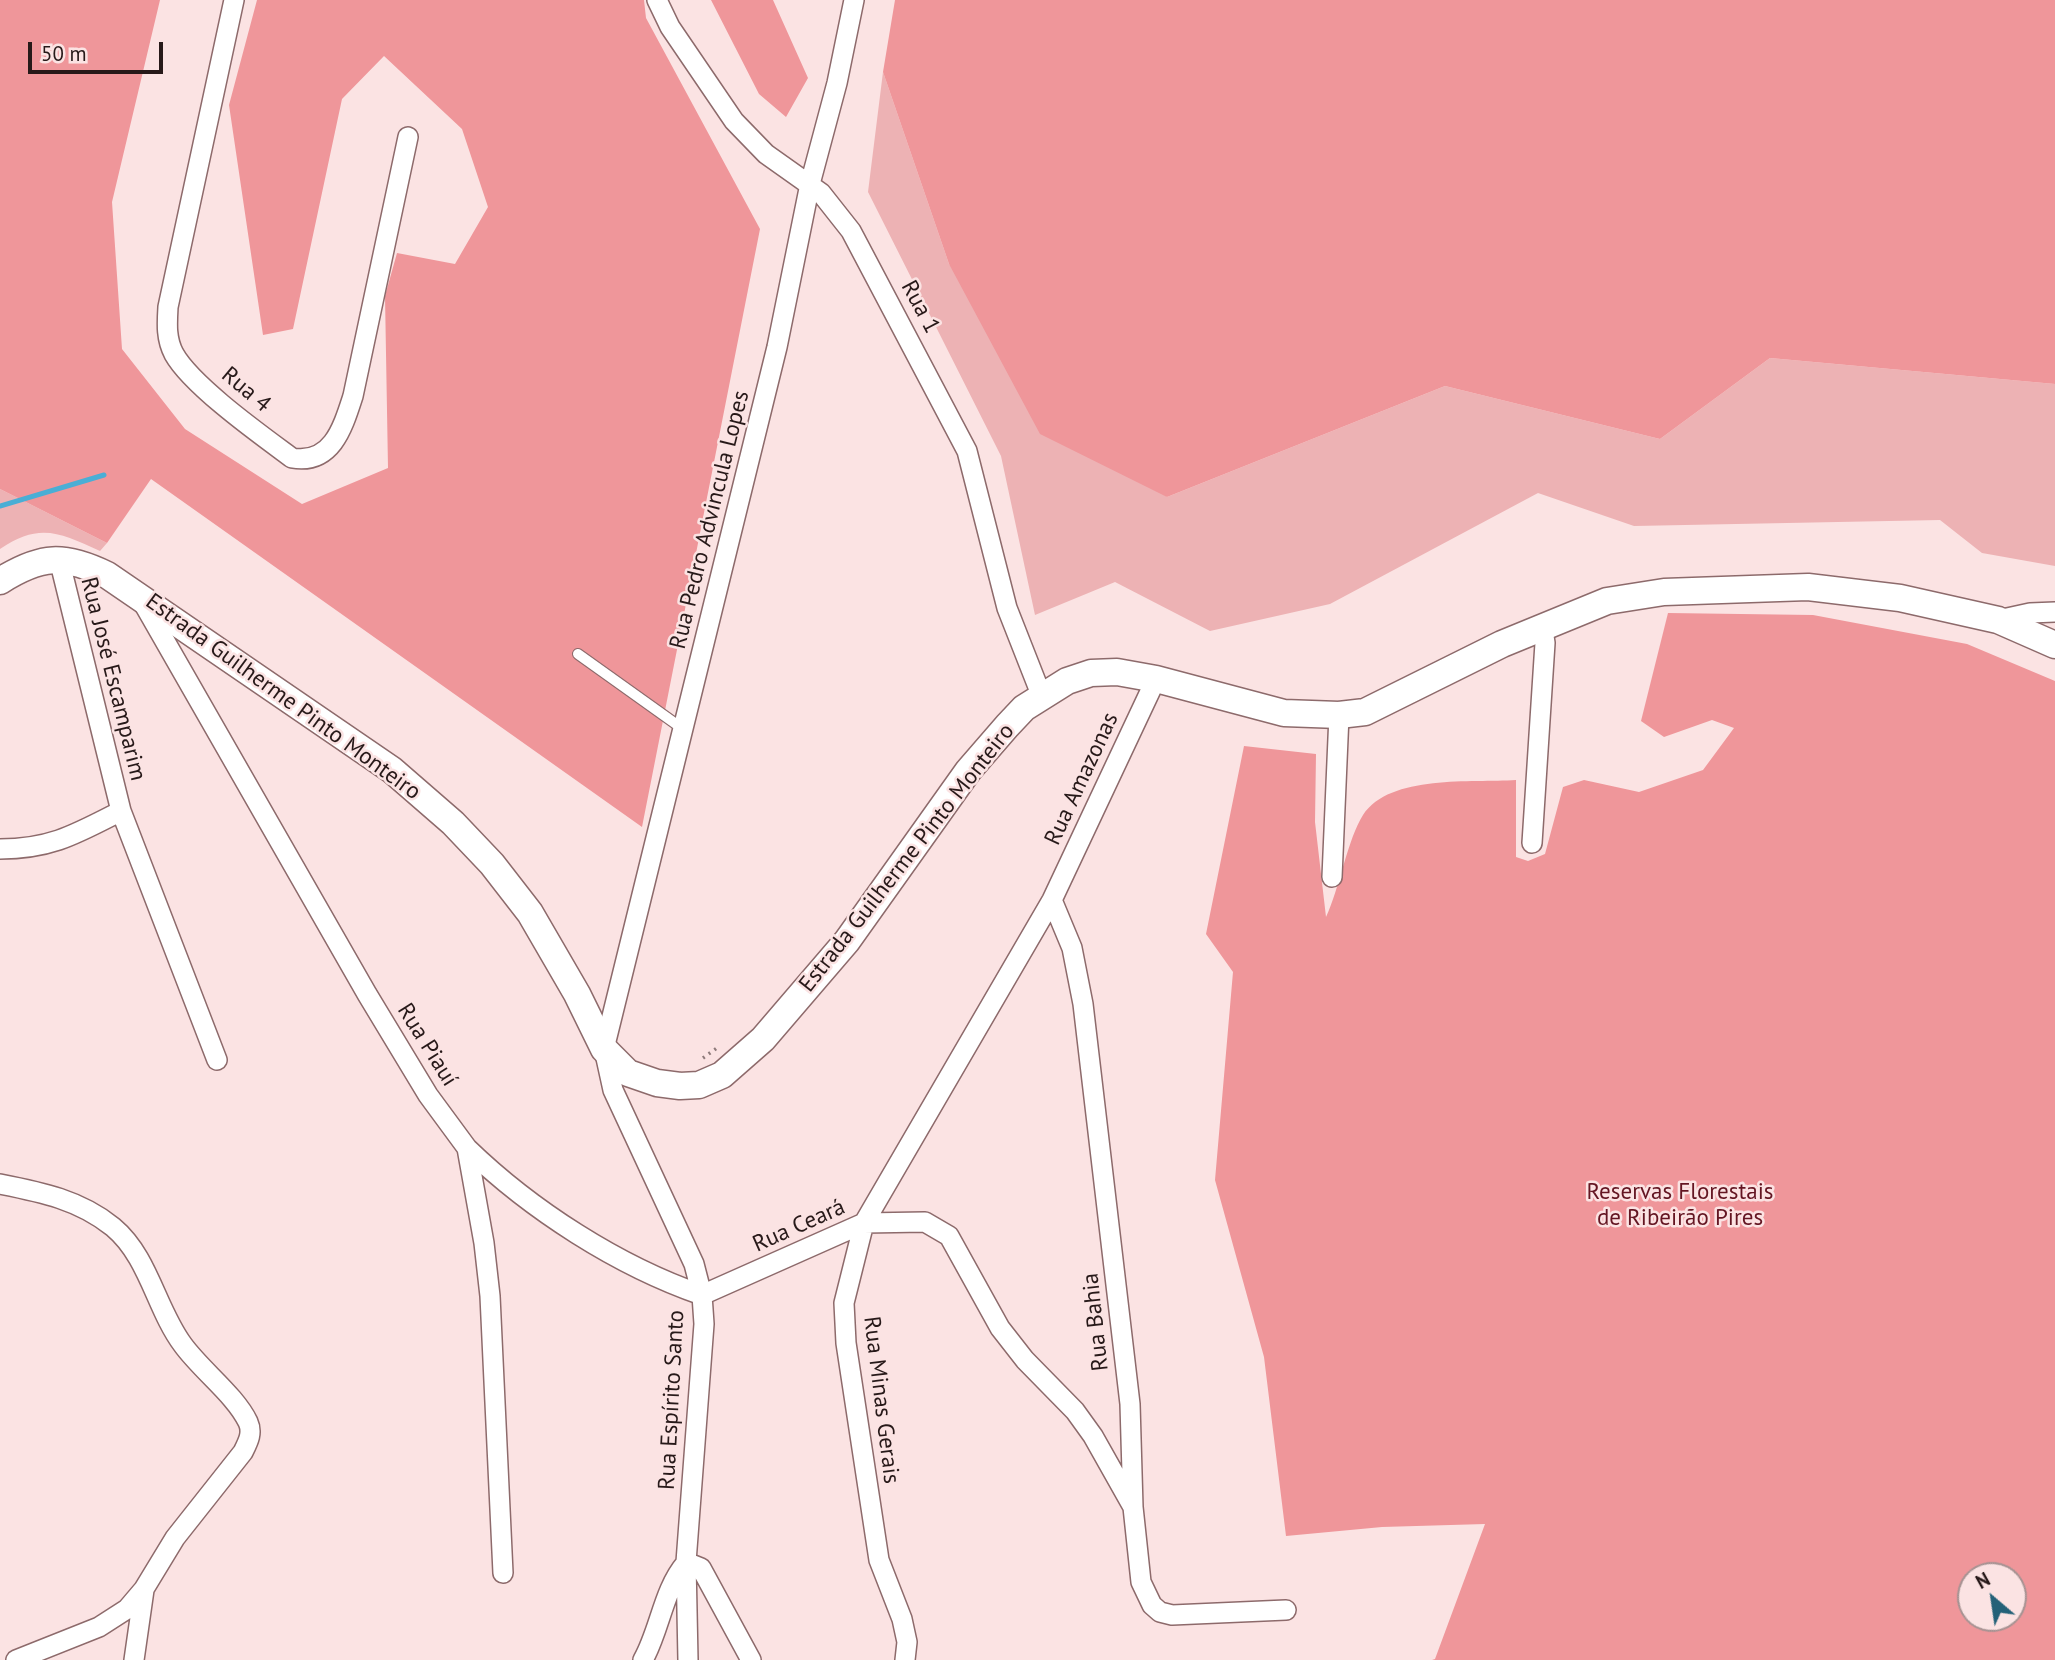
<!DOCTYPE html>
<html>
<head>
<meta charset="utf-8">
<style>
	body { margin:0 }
	#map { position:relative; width:2055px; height:1660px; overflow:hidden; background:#fbe3e3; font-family:"PT Sans",sans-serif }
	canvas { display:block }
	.north { position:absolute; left:1957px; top:1562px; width:70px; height:70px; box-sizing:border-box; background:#fbe3e3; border:2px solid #a69292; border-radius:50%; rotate:331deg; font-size:19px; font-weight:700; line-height:28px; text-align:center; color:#271919 }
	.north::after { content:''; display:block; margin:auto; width:24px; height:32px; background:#246178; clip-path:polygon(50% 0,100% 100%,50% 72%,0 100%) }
	.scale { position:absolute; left:28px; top:42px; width:135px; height:32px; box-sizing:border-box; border:4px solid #271919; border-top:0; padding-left:9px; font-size:21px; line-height:24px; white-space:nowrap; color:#271919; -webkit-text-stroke:5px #fbe3e3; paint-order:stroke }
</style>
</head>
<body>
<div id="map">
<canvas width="2055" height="1660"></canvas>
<div class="north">N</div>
<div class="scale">50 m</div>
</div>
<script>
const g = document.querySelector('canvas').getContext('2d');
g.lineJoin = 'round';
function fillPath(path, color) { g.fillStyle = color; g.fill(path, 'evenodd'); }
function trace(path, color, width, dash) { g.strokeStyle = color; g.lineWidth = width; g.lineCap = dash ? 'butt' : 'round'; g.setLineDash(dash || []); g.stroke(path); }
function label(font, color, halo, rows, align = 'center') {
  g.font = font + ' "PT Sans",sans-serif'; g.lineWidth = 5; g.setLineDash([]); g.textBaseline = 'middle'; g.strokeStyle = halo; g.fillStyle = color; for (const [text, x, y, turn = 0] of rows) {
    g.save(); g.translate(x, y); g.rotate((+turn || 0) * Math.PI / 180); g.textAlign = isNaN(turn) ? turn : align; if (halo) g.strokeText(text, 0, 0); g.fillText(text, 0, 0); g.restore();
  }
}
const green = new Path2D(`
	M 883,72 L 949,264 L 1167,497 L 1445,386 L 1660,439 L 1770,358 L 2055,384 L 2055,566 L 1982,553 L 1940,520 L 1634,526 L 1538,493 L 1330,604 L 1210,631 L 1115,582 L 1035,615 L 1001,456 L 868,192 Z
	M 0,489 L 107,543 L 100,551 C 60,533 40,522 0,549 Z`);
const forest = new Path2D(`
	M 0,0 L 160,0 L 112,202 L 122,349 L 185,429 L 302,504 L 388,468 L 385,296 L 397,253 L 455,264 L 488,207 L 462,129 L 384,56 L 342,99 L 293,329 L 263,335 L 229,105 L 257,0 L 644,0 L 646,18 L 760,229 L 642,827 L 151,479 L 107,543 L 0,489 Z
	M 711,0 L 773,0 L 808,78 L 786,117 L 759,94 Z
	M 895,0 L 2055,0 L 2055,384 L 1770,358 L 1660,439 L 1445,386 L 1167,497 L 1040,434 L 949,264 L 883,72 Z
	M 1668,613 L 1813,615 L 1967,644 L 2055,681 L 2055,1660 L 1432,1660 L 1435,1659 L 1485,1524 L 1382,1527 L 1286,1536 L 1264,1357 L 1215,1180 L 1233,972 L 1206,934 L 1244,746 L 1316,754 L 1315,822 L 1326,917 C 1339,890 1348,838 1363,815 C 1390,774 1472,783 1516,780 L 1516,857 L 1528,861 L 1545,854 L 1563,787 L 1584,780 L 1639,792 L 1703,770 L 1734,728 L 1712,720 L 1664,737 L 1641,721 ZM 1971,1576 L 2013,1576 L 2013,1618 L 1971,1618 Z`);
const stream = new Path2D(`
	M 0,506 L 104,475`);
const path = new Path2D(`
	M 703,1058 L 717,1048`);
const lane = new Path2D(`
	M 578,654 L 683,729`);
const street = new Path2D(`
	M 234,0 L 168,307 C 167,324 166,339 174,354 C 192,386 261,435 292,458 C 332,465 343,427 353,396 L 408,137
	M 657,0 L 670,27 L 734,121 L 766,154 L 821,193 L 851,231 L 967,451 L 1007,608 L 1042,697
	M 59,559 L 121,811 L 217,1060
	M 142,601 L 367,994 L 428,1095 L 467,1148 L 484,1243 L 490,1296 L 503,1573
	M 1998,620 L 2030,613 L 2055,612
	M 1532,843 L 1545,643 L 1543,630
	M 0,849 C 51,849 76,834 121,811
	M 1332,877 L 1339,715
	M 1052,900 L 1072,948 L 1083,1004 L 1130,1404 L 1133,1507 L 1141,1582 L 1152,1605 L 1160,1612 L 1172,1615 L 1286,1610
	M 467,1148 C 531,1210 618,1266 702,1295 L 864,1223 L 925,1222 L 949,1236 L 1000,1328 L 1025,1360 L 1075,1411 L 1093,1436 L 1133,1507
	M 0,1184 C 41,1192 80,1200 113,1227 C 149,1257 156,1309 183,1345 C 202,1371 235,1395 248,1422 C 253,1433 248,1442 243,1452 L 175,1538 L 144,1589 L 127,1609 L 99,1627 L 16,1660
	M 686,1562 L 701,1568 L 751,1660
	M 134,1660 L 144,1590
	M 643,1660 C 660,1630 663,1590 686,1563
	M 688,1660 L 686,1562 L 704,1324 L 702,1295 L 694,1264 L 613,1090 L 604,1049 L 777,347 L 810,184 L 837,83 L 854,0
	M 905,1660 L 907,1642 L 902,1619 L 879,1560 L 846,1343 L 844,1303 L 864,1223 L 1052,900 L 1156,679`);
const secondary = new Path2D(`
	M 0,581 C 41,555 64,554 107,575 L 392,770 L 453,823 L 492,864 L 530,913 L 577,994 L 604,1049 L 628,1073 L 657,1083 L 680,1086 L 699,1085 L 722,1075 L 763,1039 L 847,941 L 968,771 L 1007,726 L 1024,708 L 1067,681 L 1091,673 L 1117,672 L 1156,679 L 1284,713 L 1339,715 L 1365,712 L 1502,644 L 1607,601 L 1664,592 L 1808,587 L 1900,598 L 1998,620 L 2055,645`);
const streetNames = [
	["Rua 1",920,307,62],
	["Rua 4",246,390,40],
	["Rua Pedro Advincula Lopes",710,520,-76],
	["Rua José Escamparim",113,679,76],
	["Estrada Guilherme Pinto Monteiro",283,697,36],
	["Rua Amazonas",1082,779,-65],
	["Estrada Guilherme Pinto Monteiro",907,858,-52],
	["Rua Piauí",427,1045,58],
	["Rua Ceará",799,1226,-24],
	["Rua Bahia",1096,1322,-96],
	["Rua Espírito Santo",672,1400,-87],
	["Rua Minas Gerais",881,1400,83]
];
const parkNames = [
	["Reservas Florestais",1680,1192],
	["de Ribeirão Pires",1680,1218]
];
fillPath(green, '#edb2b4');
fillPath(forest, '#ef969a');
trace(stream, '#4aaed5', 5);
trace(lane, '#8d6a6b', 12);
trace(street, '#8d6a6b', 22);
trace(secondary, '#8d6a6b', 29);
trace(path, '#8d7a7a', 3.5, [2, 5]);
trace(lane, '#fff', 10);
trace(street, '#fff', 19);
trace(secondary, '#fff', 26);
label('23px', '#271919', '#fbe3e3', streetNames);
label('23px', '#641522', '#fbe3e3', parkNames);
</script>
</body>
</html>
